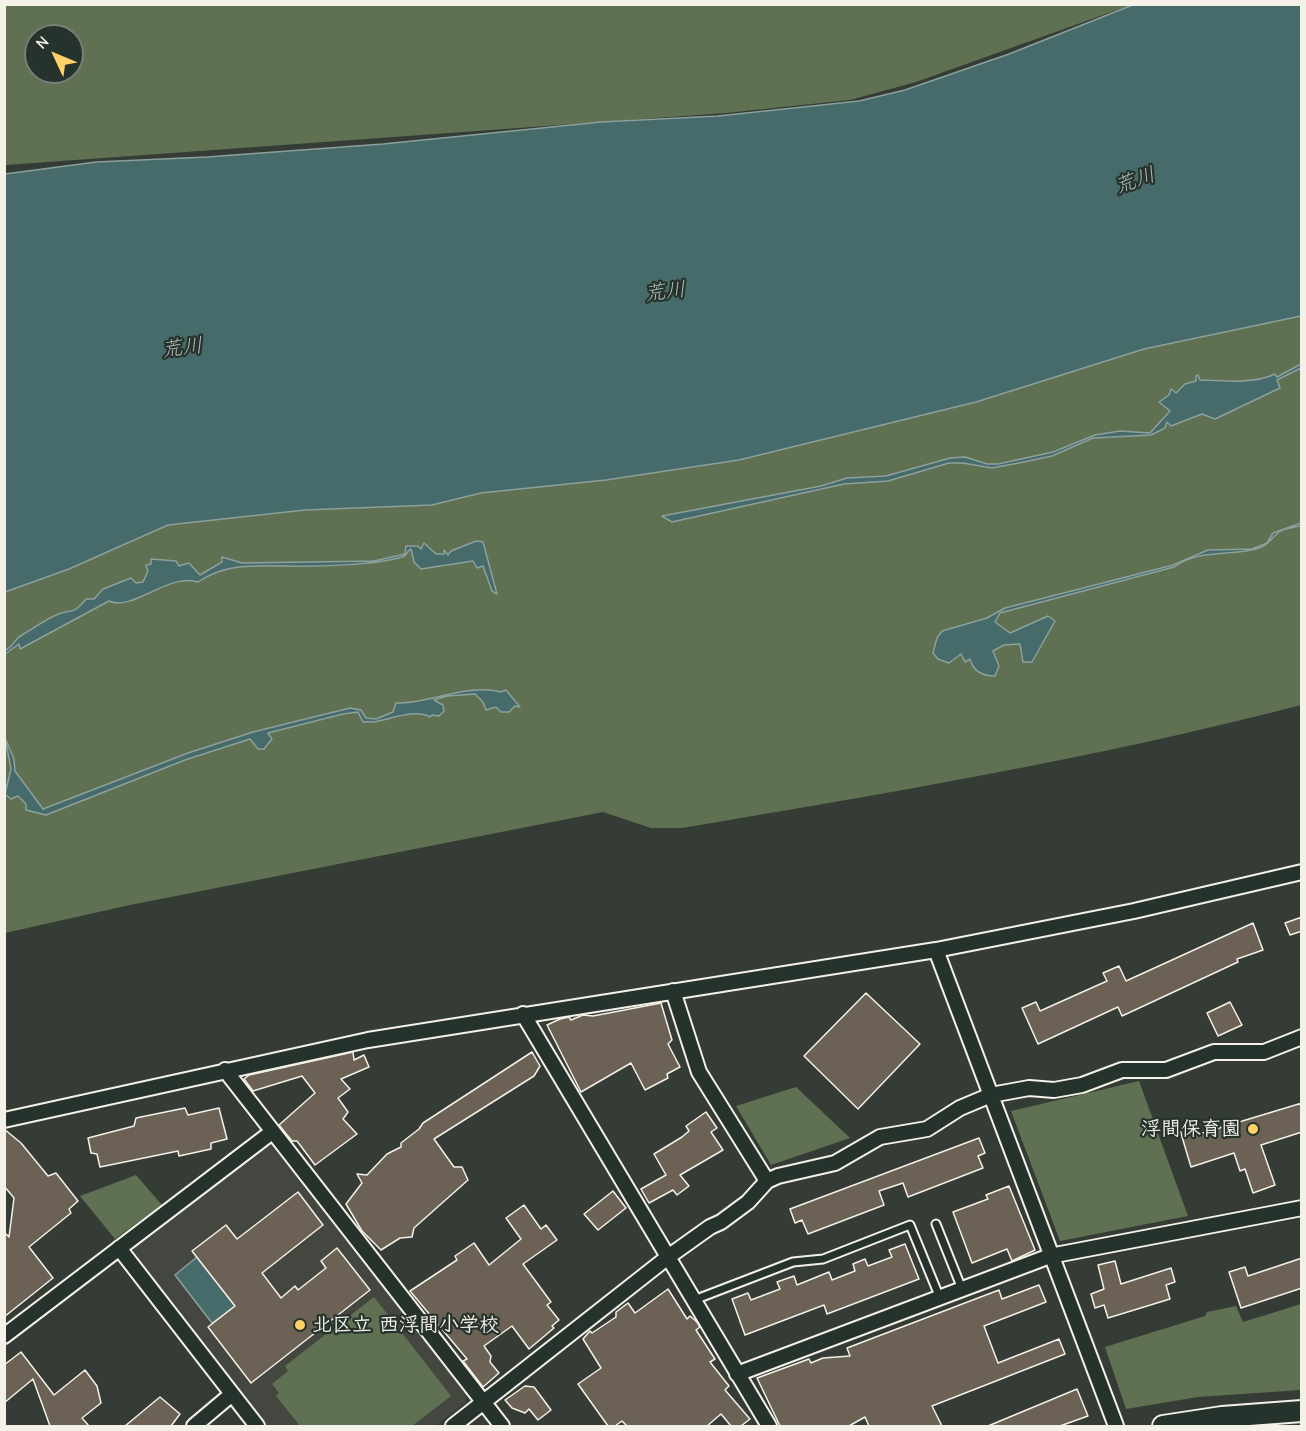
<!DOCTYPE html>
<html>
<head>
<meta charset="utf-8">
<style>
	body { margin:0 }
	#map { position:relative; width:1306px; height:1431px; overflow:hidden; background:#343c35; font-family:"Comic Neue",sans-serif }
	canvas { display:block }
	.frame { position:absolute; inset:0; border:6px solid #f4f1e8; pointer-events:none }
	.north { position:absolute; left:24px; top:24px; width:60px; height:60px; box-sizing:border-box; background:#26332d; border:2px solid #787f78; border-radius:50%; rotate:314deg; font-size:16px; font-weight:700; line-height:24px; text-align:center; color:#f4f1e8 }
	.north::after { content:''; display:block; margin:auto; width:21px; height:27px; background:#ffd166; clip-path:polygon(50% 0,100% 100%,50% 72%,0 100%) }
</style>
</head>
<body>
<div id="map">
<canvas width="1306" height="1431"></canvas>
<div class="frame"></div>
<div class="north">N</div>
</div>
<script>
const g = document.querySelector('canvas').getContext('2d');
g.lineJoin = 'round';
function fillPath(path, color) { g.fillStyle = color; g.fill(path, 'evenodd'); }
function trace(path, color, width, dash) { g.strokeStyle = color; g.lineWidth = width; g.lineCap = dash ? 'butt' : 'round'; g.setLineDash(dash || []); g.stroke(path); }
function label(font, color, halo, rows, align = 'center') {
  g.font = font + ' "Comic Neue","Klee One",sans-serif'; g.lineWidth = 4.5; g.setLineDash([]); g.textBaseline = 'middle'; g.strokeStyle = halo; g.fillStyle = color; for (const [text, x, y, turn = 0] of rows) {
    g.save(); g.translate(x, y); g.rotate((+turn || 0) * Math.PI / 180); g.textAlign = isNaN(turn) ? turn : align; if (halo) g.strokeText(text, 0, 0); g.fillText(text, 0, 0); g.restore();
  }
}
const built = new Path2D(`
	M 266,1144 L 272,1146 L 467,1395 L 465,1403 L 435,1426 L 266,1426 L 133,1255 L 134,1246 Z`);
const green = new Path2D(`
	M 4,5 L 1131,5 L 916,82 L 850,100 L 726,113 L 6,165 ZM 36,36 L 72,36 L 72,72 L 36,72 Z
	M 1301,316 L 1301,705 C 1098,758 889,793 682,828 L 651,828 L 603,812 L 130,905 L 5,933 L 5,592 L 69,569 L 168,525 L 305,510 L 432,505 L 481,493 L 606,480 L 739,460 L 976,402 L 1144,349 Z
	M 1139,1081 L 1188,1216 L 1060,1241 L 1011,1111 Z
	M 796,1087 L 850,1138 L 771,1165 L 736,1106 Z
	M 136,1175 L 162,1205 L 115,1239 L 80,1196 Z
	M 374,1297 L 451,1396 L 412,1426 L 300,1426 L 276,1396 L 279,1393 L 272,1384 L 288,1371 L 285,1366 Z
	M 1301,1304 L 1301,1390 L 1198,1397 L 1126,1409 L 1105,1347 L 1205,1316 L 1207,1312 L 1236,1306 L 1243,1322 Z`);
const water = new Path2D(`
	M 1135,4 L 1301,5 L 1301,316 L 1144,349 L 976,402 L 739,460 L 606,480 L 481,493 L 432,505 L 305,510 L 168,525 L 69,569 L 5,592 L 5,174 L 96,162 L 207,157 L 383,144 L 601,122 L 718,116 L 859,101 L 905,90 L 1009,54 Z
	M 1301,364 L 1301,368 L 1277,380 L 1280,388 L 1215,419 L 1202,414 L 1171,426 L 1167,422 L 1165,428 L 1151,435 L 1093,438 L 1052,456 L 1019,463 L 992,468 L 963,463 L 949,463 L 888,481 L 844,484 L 672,522 L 662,516 L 821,486 L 847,478 L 886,476 L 950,458 L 965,457 L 987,464 L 998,464 L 1053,452 L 1095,435 L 1120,431 L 1150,433 L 1170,411 L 1159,402 L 1169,395 L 1171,389 L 1176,393 L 1185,384 L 1196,381 L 1196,376 L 1198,375 L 1200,380 C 1222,381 1255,384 1275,374 L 1277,377 Z
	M 1301,523 L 1301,526 C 1295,527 1284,528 1279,532 C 1270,539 1268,546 1256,549 C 1229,556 1199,549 1174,567 L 1000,613 L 995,622 L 1010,633 L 1048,616 L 1055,621 L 1032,662 L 1023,662 L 1020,644 L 1004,645 L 993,651 L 999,666 L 995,676 C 983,676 973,671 970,659 L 965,662 L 961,654 L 949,663 L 938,659 L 933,653 L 937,638 L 942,631 L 987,618 L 1005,608 L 1173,565 L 1208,550 L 1252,549 L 1267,543 L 1273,533 Z
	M 476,541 L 483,542 L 497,594 L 492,591 L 483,566 L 477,568 L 473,561 L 421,569 L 414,562 L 411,549 C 406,551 408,556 402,557 C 375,565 316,567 287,566 C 254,566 226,563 198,582 C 170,572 132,612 109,601 L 20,649 L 19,644 L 5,654 L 5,650 C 13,648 14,639 22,635 C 33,629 43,621 54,616 C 69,608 72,617 86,599 L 94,599 L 103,589 L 131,578 L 136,583 L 143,582 L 148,571 L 146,565 L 151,564 L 151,559 L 176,561 L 179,566 L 189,563 L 200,575 L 222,562 L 222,557 L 242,563 L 374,561 L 405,554 L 406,546 L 418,546 L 421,549 L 424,543 L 436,554 L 444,554 L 444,550 L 448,555 L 451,551 Z
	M 506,690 L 520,707 L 515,706 L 509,712 L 501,712 L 496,707 L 486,710 L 483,702 L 475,694 L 447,696 L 434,700 L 443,705 L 444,711 L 439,716 L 432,715 L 430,717 C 415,709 394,718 378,721 C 373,723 368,721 363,722 L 358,712 L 343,714 L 268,733 L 272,739 L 264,749 L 258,749 L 250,739 L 185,760 L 46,815 L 26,810 L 26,804 L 18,796 L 11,799 L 5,794 L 11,769 L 5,738 L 14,759 L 15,771 L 43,809 L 188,753 L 253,732 L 350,708 L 361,710 L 366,718 L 376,719 L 393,712 L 396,703 C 430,704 466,683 501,692 Z
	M 197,1257 L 235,1306 L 212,1323 L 175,1275 Z`);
const building = new Path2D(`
	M 1302,917 L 1302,931 L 1290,935 L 1285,923 Z
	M 1253,923 L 1263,950 L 1237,959 L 1238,962 L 1122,1016 L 1118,1007 L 1038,1044 L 1022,1008 L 1036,1002 L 1040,1011 L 1107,981 L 1103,973 L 1119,966 L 1126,981 Z
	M 866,993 L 920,1044 L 858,1109 L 804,1056 Z
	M 1230,1002 L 1242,1025 L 1218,1036 L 1207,1013 Z
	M 661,1003 L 672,1040 L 668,1044 L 680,1067 L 667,1074 L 668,1078 L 645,1090 L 631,1063 L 581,1092 L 547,1025 L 560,1019 L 569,1017 L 571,1020 L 583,1015 L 593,1016 Z
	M 353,1052 L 354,1060 L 364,1055 L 369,1067 L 341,1079 L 350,1089 L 338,1098 L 348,1112 L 343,1119 L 357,1134 L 315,1165 L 297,1141 L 292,1141 L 279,1125 L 315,1093 L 302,1076 L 253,1091 L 244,1079 L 249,1075 Z
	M 532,1052 L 540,1066 L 534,1076 L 434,1139 L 454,1167 L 462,1167 L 468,1180 L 414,1228 L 412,1237 L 400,1238 L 381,1250 L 362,1231 L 346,1204 L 362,1183 L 357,1174 L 367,1175 L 387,1154 L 401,1147 L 401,1143 L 419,1129 L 423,1123 Z
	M 1302,1103 L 1302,1132 L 1261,1145 L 1275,1185 L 1253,1193 L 1245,1169 L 1240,1171 L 1234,1153 L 1191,1167 L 1180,1130 L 1193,1126 L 1196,1135 Z
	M 185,1108 L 188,1115 L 219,1108 L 227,1139 L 211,1143 L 211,1149 L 179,1156 L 178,1151 L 100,1167 L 97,1154 L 91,1153 L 88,1138 L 134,1126 L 136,1118 Z
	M 706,1112 L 717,1128 L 711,1132 L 723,1150 L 680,1175 L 689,1186 L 677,1195 L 673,1190 L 649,1203 L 641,1189 L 666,1175 L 654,1154 L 682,1137 L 689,1131 L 686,1126 Z
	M 4,1129 L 21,1143 L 48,1176 L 56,1173 L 78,1201 L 69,1209 L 71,1213 L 29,1247 L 53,1278 L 4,1317 L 4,1232 L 9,1237 L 14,1198 L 4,1186 Z
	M 979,1138 L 985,1153 L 978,1156 L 983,1168 L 908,1197 L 903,1183 L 879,1191 L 884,1205 L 808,1234 L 802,1220 L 795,1223 L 790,1209 Z
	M 1009,1186 L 1035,1250 L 1012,1261 L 1007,1249 L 972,1263 L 953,1212 L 988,1199 L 986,1195 Z
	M 613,1191 L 626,1208 L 598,1230 L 584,1214 Z
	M 298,1192 L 323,1225 L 262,1273 L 281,1298 L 295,1286 L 298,1290 L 326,1268 L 321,1261 L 337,1248 L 370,1290 L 251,1383 L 208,1327 L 235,1306 L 192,1251 L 226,1225 L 237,1239 Z
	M 524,1205 L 541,1229 L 546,1225 L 557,1240 L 523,1264 L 551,1302 L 547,1305 L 559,1320 L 552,1326 L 554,1328 L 529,1349 L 512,1326 L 484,1346 L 491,1356 L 490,1362 L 499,1373 L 483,1387 L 463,1361 L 467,1359 L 410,1291 L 457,1260 L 455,1256 L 474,1243 L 489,1265 L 521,1239 L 506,1218 Z
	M 905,1244 L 919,1279 L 827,1314 L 824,1305 L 745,1335 L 732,1299 L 748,1293 L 751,1300 L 780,1289 L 777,1282 L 794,1276 L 797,1285 L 829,1272 L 832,1280 L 855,1271 L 853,1264 L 865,1259 L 868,1266 L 892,1257 L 889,1250 Z
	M 1302,1258 L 1302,1288 L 1241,1308 L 1229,1272 L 1245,1267 L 1248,1276 Z
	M 1115,1261 L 1121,1284 L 1171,1268 L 1175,1282 L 1166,1285 L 1170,1299 L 1108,1318 L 1104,1305 L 1095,1308 L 1091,1294 L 1104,1289 L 1098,1265 Z
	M 1039,1285 L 1046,1302 L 984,1326 L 998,1363 L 1059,1339 L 1065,1354 L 932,1406 L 942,1426 L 869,1426 L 865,1417 L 849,1426 L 780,1426 L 757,1378 L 809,1359 L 811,1363 L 823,1358 L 850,1356 L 847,1348 L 999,1290 L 1002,1299 Z
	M 668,1289 L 687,1319 L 690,1316 L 697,1322 L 700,1327 L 696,1330 L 715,1359 L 710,1362 L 729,1386 L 725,1390 L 750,1419 L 741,1426 L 731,1426 L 721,1414 L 707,1426 L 627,1426 L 622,1421 L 615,1426 L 608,1426 L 578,1384 L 601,1368 L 583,1339 L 590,1331 L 592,1333 L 616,1317 L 616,1312 L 628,1303 L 635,1313 Z
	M 21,1352 L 54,1395 L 85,1370 L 97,1386 L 101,1403 L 82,1418 L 89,1426 L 50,1426 L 33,1379 L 4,1403 L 4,1365 Z
	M 525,1386 L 534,1387 L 551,1410 L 538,1420 L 529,1409 L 525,1413 L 512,1408 L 505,1400 Z
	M 1077,1389 L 1088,1416 L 1060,1426 L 988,1426 Z
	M 160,1397 L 180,1414 L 171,1426 L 125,1426 Z`);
const lane = new Path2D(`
	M 936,1224 L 962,1289
	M 694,1300 L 793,1262 L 823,1259 L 910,1225 L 940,1298`);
const street = new Path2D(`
	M 936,950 L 1116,1426
	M 673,991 L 699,1072 L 767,1181
	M 523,1014 L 769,1426
	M 225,1070 L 502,1426
	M 4,1120 L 368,1040 L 936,950 L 1134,911 L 1302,872
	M 119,1248 L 257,1426
	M 4,1336 L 272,1132
	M 737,1374 L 1050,1256 L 1302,1208
	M 194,1426 L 232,1394
	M 453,1426 L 668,1257 L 710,1227 L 721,1222 L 748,1202 L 767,1181 L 778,1176 L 835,1163 L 880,1137 L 927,1129 L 960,1108 L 991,1095 L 1029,1088 L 1054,1090 L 1082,1085 L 1122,1070 L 1166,1070 L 1214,1052 L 1264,1052 L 1302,1037`);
const secondary = new Path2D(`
	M 1163,1426 L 1222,1417 L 1302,1411`);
const markers = [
	[1253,1129,6,"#ffd166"],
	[300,1325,6,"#ffd166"]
];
const poiNames = [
	["浮間保育園",1241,1129],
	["北区立 西浮間小学校",312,1325,"left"]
];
const waterNames = [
	["荒川",1135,181,-19],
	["荒川",665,292,-7],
	["荒川",182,348,-7]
];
fillPath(built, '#44473f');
fillPath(green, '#607052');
fillPath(water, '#466b6a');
trace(water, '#8ca19c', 1.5);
fillPath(building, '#6b6255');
trace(building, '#f4f1e8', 1.5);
trace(lane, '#f4f1e8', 11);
trace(street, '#f4f1e8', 18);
trace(secondary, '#f4f1e8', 24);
trace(lane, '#26332d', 7);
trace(street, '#26332d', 14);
trace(secondary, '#26332d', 20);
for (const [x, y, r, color] of markers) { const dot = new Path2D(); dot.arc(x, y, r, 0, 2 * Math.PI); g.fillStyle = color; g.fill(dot); trace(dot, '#26332d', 2); }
label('bold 20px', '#f4f1e8', '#26332d', poiNames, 'right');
label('italic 21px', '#aebbb6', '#26332d', waterNames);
</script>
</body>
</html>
